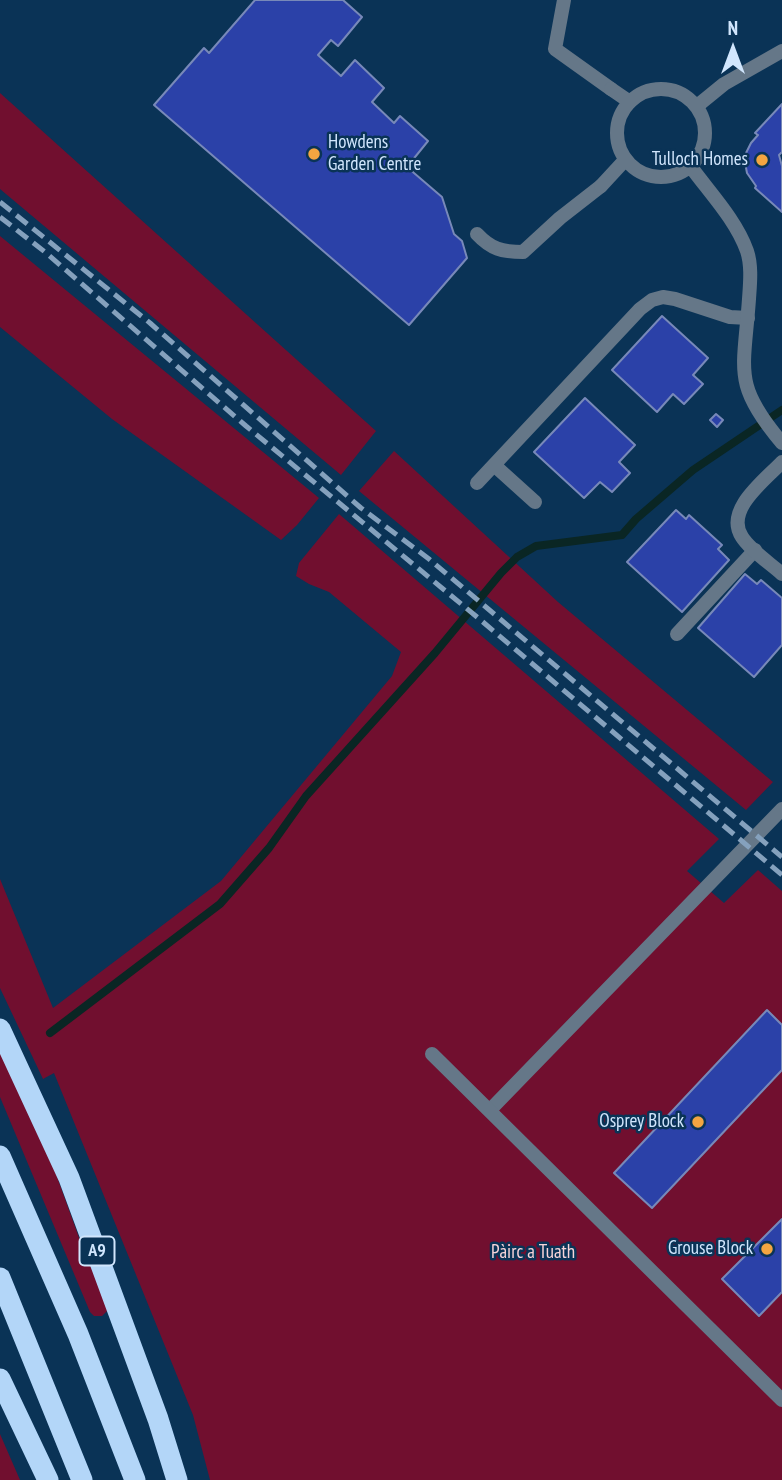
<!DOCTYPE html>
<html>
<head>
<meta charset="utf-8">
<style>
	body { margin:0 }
	#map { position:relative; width:782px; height:1480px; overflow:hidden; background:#0a3356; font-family:"PT Sans Narrow",sans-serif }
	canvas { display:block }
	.north { position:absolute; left:698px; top:14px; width:70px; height:70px; -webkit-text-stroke:5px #0a3356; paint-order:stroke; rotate:0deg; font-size:19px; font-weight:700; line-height:28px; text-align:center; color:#d1e6fd }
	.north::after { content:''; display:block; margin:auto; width:24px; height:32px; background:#d1e6fd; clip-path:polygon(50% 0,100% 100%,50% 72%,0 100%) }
</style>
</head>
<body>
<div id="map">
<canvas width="782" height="1480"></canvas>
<div class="north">N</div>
</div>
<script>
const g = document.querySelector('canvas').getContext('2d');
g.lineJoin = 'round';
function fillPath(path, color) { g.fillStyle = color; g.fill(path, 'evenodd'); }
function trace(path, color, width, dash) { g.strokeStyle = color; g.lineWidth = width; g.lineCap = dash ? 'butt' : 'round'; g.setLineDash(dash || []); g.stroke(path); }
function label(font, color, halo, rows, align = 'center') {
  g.font = font + ' "PT Sans Narrow",sans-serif'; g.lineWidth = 5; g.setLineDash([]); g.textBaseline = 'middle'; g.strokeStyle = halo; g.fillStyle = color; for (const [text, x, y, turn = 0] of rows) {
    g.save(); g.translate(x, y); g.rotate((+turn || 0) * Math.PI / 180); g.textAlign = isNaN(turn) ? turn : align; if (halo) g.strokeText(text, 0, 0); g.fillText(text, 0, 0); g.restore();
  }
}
const green = new Path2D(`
	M 0,93 L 376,431 L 341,475 L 0,189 Z
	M 0,236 L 319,498 L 297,525 L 281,540 L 112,419 L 0,327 Z
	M 394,451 L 558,602 L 773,782 L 746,810 L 359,491 Z
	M 339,514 L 719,839 L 687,871 L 724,903 L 758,870 L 782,891 L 782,1480 L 210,1480 L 193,1415 L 54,1073 L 43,1079 L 0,988 L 0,879 L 53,1008 L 221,881 L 392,676 L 401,652 L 329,592 L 309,584 L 296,576 L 299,563 Z
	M 0,1052 L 56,1174 L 82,1246 L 108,1304 L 108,1310 L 102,1316 L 94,1316 L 90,1312 L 0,1097 Z
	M 0,1434 L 20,1480 L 0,1480 Z`);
const stream = new Path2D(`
	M 50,1033 L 220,904 L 269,848 L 306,796 L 435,653 L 501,573 L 517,557 L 536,546 L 622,535 L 636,519 L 693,470 L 782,410`);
const building = new Path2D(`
	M 255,0 L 343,0 L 362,17 L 338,46 L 331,40 L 318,55 L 341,76 L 355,60 L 384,88 L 372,102 L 394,123 L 400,116 L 428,141 L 407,167 L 442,197 L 454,234 L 462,241 L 467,258 L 409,325 L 154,105 L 204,48 L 209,53 Z
	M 782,104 L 782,152 L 779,155 L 782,166 L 782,212 L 755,188 L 756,186 L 747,173 L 744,157 L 751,143 L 758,135 L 755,133 Z
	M 662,316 L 708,358 L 693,375 L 703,384 L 684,404 L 673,394 L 657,412 L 612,370 Z
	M 585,398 L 635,445 L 619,462 L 630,473 L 612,492 L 600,482 L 584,498 L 534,452 Z
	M 716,414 L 723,420 L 717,427 L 710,420 Z
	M 676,510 L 686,519 L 689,515 L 722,545 L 718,549 L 729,560 L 682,612 L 627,562 Z
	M 745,574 L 757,584 L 761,580 L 782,598 L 782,645 L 754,677 L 698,628 Z
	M 767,1010 L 782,1025 L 782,1070 L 652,1208 L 614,1173 Z
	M 782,1219 L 782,1292 L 759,1316 L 722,1279 Z`);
const lane = new Path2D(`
	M 564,0 L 555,49 L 611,89
	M 477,234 C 491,249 502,252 523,252 L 560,218 L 601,186
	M 494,465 L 535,502
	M 477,483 L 640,309 L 652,300 L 663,297 L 675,299 L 730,317 L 748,318
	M 677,634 L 755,550
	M 490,1110 L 782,809`);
const street = new Path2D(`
	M617 133a44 44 0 1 1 88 0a44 44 0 1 1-88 0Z
	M 611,89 L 630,102
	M 697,106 L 724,84 L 782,51
	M 691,167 C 710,193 736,220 747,251 C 752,266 750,284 749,299 C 744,371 732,384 782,443
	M 601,186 L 625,160
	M 782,462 C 765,480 724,510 742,537 C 750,550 771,564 782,574
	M 432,1054 L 782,1400`);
const highway = new Path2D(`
	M 0,1029 L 69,1178 L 158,1419 L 177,1480
	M 0,1156 L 78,1334 L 135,1480
	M 0,1278 L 82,1480
	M 0,1379 L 48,1480`);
const rail = new Path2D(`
	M 0,202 L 150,323 L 361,508 L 429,559 L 782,857
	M 0,217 L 45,252 L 246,426 L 477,617 L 782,875`);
const markers = [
	[314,154,7,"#f2a541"],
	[762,160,7,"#f2a541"],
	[698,1122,7,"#f2a541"],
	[767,1249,7,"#f2a541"]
];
const shields = [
	[97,1251,35]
];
const shieldNames = [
	["A9",97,1251]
];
const poiNames = [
	["Howdens",328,143,"left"],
	["Garden Centre",328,165,"left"],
	["Tulloch Homes",748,160],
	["Osprey Block",684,1122],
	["Grouse Block",753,1249]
];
const parkNames = [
	["Pàirc a Tuath",533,1253]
];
fillPath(green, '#710f2f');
trace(stream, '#0a2624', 8);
fillPath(building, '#2b41a8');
trace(building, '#7889b9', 2);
trace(lane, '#657788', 14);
trace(street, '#657788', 14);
trace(highway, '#b3d6f8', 21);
trace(rail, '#85a1bd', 5, [14, 7]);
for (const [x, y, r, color] of markers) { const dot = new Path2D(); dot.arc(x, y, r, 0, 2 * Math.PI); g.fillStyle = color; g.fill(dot); trace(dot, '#0a3356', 2.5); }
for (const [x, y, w] of shields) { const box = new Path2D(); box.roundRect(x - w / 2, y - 14.5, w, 29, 5); g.fillStyle = '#0a3356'; g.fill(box); trace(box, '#d1e6fd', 2); }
label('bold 18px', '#d1e6fd', null, shieldNames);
label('19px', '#d1e6fd', '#0a3356', poiNames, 'right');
label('19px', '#f7d4d9', '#0a3356', parkNames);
</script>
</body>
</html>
